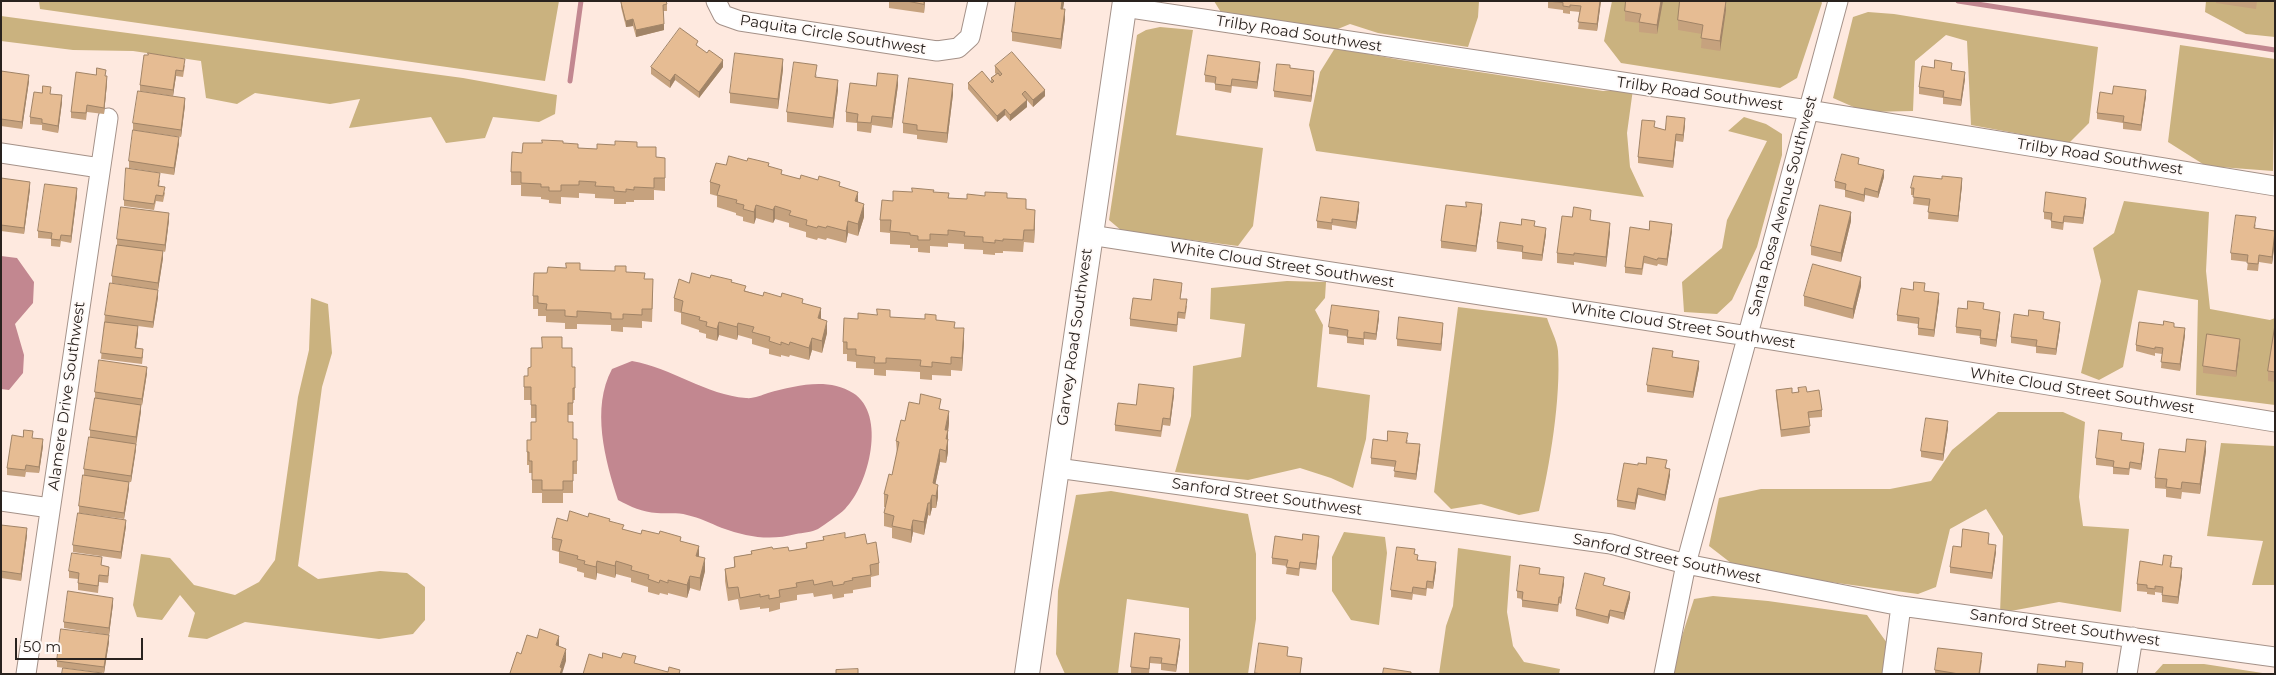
<!DOCTYPE html>
<html>
<head>
<meta charset="utf-8">
<style>
	body { margin:0 }
	#map { position:relative; width:2276px; height:675px; overflow:hidden; background:#fee9df; font-family:Montserrat,sans-serif }
	canvas { display:block }
	.frame { position:absolute; inset:0; border:2px solid #29221e; pointer-events:none }
	.scale { position:absolute; left:15px; top:638px; width:128px; height:22px; box-sizing:border-box; border:2px solid #29221e; border-top:0; padding-left:6px; font-size:15px; line-height:18px; white-space:nowrap; color:#29221e; -webkit-text-stroke:4px #fffaf8; paint-order:stroke }
</style>
</head>
<body>
<div id="map">
<canvas width="2276" height="675"></canvas>
<div class="frame"></div>
<div class="scale">50 m</div>
</div>
<script>
const g = document.querySelector('canvas').getContext('2d');
g.lineJoin = 'round';
function fillPath(path, color) { g.fillStyle = color; g.fill(path, 'evenodd'); }
function trace(path, color, width, dash) { g.strokeStyle = color; g.lineWidth = width; g.lineCap = dash ? 'butt' : 'round'; g.setLineDash(dash || []); g.stroke(path); }
function label(font, color, halo, rows, align = 'center') {
  g.font = font + ' Montserrat,sans-serif'; g.lineWidth = 4; g.setLineDash([]); g.textBaseline = 'middle'; g.strokeStyle = halo; g.fillStyle = color; for (const [text, x, y, turn = 0] of rows) {
    g.save(); g.translate(x, y); g.rotate((+turn || 0) * Math.PI / 180); g.textAlign = isNaN(turn) ? turn : align; if (halo) g.strokeText(text, 0, 0); g.fillText(text, 0, 0); g.restore();
  }
}
const forest = new Path2D(`
	M 39,1 L 559,1 L 545,81 L 40,9 Z
	M 1214,1 L 1479,1 L 1478,17 L 1468,47 L 1378,33 L 1350,24 L 1333,31 L 1222,14 Z
	M 1612,1 L 1821,1 L 1822,3 L 1797,78 L 1780,88 L 1621,63 L 1604,41 Z
	M 2206,1 L 2275,1 L 2275,37 L 2246,34 L 2205,12 Z
	M 1868,12 L 1894,14 L 2098,47 L 2089,123 L 2069,143 L 1971,125 L 1967,41 L 1946,35 L 1915,61 L 1913,111 L 1865,112 L 1833,98 L 1853,17 Z
	M 1,16 L 463,78 L 557,95 L 555,114 L 539,122 L 493,117 L 485,138 L 446,143 L 431,117 L 349,128 L 360,99 L 330,104 L 255,93 L 237,104 L 206,98 L 201,61 L 133,51 L 73,50 L 1,41 Z
	M 1160,27 L 1193,30 L 1176,135 L 1263,148 L 1253,226 L 1238,246 L 1122,231 L 1109,220 L 1137,35 L 1146,30 Z
	M 2180,45 L 2275,59 L 2273,171 L 2206,166 L 2168,142 Z
	M 1335,48 L 1401,60 L 1603,91 L 1633,89 L 1627,133 L 1630,167 L 1644,197 L 1316,151 L 1309,125 L 1320,72 Z
	M 1744,117 L 1766,124 L 1782,134 L 1782,155 L 1757,247 L 1732,300 L 1717,314 L 1684,312 L 1682,282 L 1722,248 L 1727,220 L 1767,141 L 1728,131 Z
	M 2124,201 L 2209,212 L 2206,271 L 2210,309 L 2270,320 L 2275,318 L 2275,405 L 2196,395 L 2198,300 L 2138,290 L 2123,367 L 2099,380 L 2081,373 L 2101,281 L 2093,248 L 2114,233 Z
	M 1287,281 L 1326,282 L 1325,298 L 1315,310 L 1323,325 L 1317,387 L 1370,395 L 1366,439 L 1353,488 L 1331,478 L 1300,468 L 1248,480 L 1175,472 L 1191,416 L 1193,366 L 1241,357 L 1245,324 L 1210,319 L 1211,288 Z
	M 311,298 L 328,304 L 332,353 L 322,387 L 298,566 L 318,579 L 380,571 L 407,573 L 425,587 L 425,620 L 413,634 L 379,639 L 245,622 L 207,639 L 188,637 L 195,613 L 180,595 L 162,620 L 137,617 L 133,605 L 141,554 L 170,558 L 194,585 L 235,595 L 259,582 L 275,560 L 298,397 L 309,350 Z
	M 1458,307 L 1547,318 C 1550,328 1557,340 1558,351 C 1561,398 1550,465 1539,511 L 1519,515 L 1481,504 L 1451,509 L 1434,492 Z
	M 1998,412 L 2063,412 L 2085,422 L 2079,497 L 2083,526 L 2129,529 L 2121,612 L 2059,602 L 2000,613 L 2003,536 L 1986,509 L 1950,529 L 1936,587 L 1918,594 L 1808,579 L 1731,563 L 1709,546 L 1719,498 L 1761,489 L 1890,489 L 1931,481 L 1952,450 Z
	M 2221,443 L 2275,446 L 2275,585 L 2252,585 L 2263,541 L 2207,536 Z
	M 1111,491 L 1248,514 L 1256,554 L 1256,619 L 1248,674 L 1189,674 L 1189,608 L 1127,599 L 1118,674 L 1065,674 L 1056,654 L 1058,591 L 1076,495 Z
	M 1344,532 L 1385,537 L 1387,553 L 1379,625 L 1351,620 L 1332,591 L 1332,557 Z
	M 1458,548 L 1511,556 L 1507,612 L 1513,646 L 1524,662 L 1560,669 L 1559,674 L 1439,674 L 1446,626 L 1453,606 Z
	M 1713,596 L 1768,601 L 1867,615 L 1887,643 L 1882,674 L 1674,674 L 1681,639 L 1694,599 Z
	M 2163,664 L 2204,664 L 2269,674 L 2154,674 Z`);
const water = new Path2D(`
	M 1,256 L 17,258 L 34,282 L 33,303 L 15,324 L 24,355 L 23,373 L 9,390 L 1,389 Z
	M 632,361 C 672,368 706,395 746,398 C 753,399 762,395 768,393 C 795,386 827,377 853,393 C 887,414 869,485 845,509 C 840,514 824,525 818,529 C 812,532 802,533 796,534 C 770,541 747,537 722,528 C 710,523 700,518 687,515 C 677,512 667,514 657,513 C 642,512 631,507 618,500 C 605,460 591,408 612,369 Z`);
const stream = new Path2D(`
	M 1958,1 L 2275,50
	M 570,81 L 581,1`);
const minor = new Path2D(`
	M 716,1 L 723,15 L 740,21 L 937,51 L 958,48 L 970,37 L 978,1
	M 1124,7 L 1808,110 L 2275,186
	M 1,153 L 100,168
	M 1090,235 L 1748,336 L 2275,422
	M 1057,468 L 1611,544 L 1686,564 L 1901,606 L 2275,657
	M 1,501 L 50,508
	M 26,674 L 108,118
	M 1664,674 L 1686,564 L 1838,1
	M 1892,674 L 1901,606
	M 2127,674 L 2133,637`);
const tertiary = new Path2D(`
	M 1027,674 L 1125,1`);
const wall = new Path2D(`
	M 621,1 L 667,4 L 667,11 L 663,11 L 664,30 L 636,37 L 633,26 L 626,27 L 621,7 Z
	M 889,1 L 925,1 L 924,13 L 889,8 Z
	M 1064,1 L 1063,9 L 1065,19 L 1061,49 L 1012,41 L 1012,32 Z
	M 1548,1 L 1601,1 L 1597,31 L 1578,29 L 1580,12 L 1570,11 L 1570,14 L 1563,13 L 1563,10 L 1548,8 Z
	M 1663,1 L 1657,34 L 1639,32 L 1639,23 L 1625,21 L 1625,11 Z
	M 2216,1 L 2257,1 L 2256,9 L 2216,3 Z
	M 1726,10 L 1720,51 L 1701,48 L 1702,34 L 1678,30 L 1678,20 Z
	M 698,47 L 723,67 L 699,98 L 675,80 L 670,88 L 651,74 L 651,67 Z
	M 185,65 L 183,77 L 176,76 L 173,96 L 140,91 L 140,85 Z
	M 995,66 L 1045,96 L 1033,107 L 1025,98 L 1027,107 L 1010,121 L 1005,115 L 997,122 L 968,89 L 968,83 L 991,81 L 991,78 L 996,74 L 995,73 Z
	M 1260,68 L 1257,89 L 1232,86 L 1231,93 L 1215,90 L 1215,83 L 1205,82 L 1205,75 Z
	M 1290,68 L 1314,78 L 1311,102 L 1274,97 L 1274,91 Z
	M 783,69 L 778,109 L 730,103 L 730,93 Z
	M 1952,70 L 1965,79 L 1961,106 L 1943,104 L 1943,98 L 1919,94 L 1919,87 Z
	M 1,71 L 29,81 L 22,129 L 1,126 Z
	M 817,74 L 816,77 L 838,90 L 833,128 L 787,122 L 787,112 Z
	M 106,76 L 107,83 L 104,114 L 87,112 L 86,120 L 71,118 L 71,112 Z
	M 898,85 L 892,128 L 872,125 L 871,133 L 857,131 L 857,123 L 846,122 L 846,112 L 876,86 Z
	M 51,94 L 62,102 L 58,133 L 42,130 L 42,125 L 30,124 L 30,117 Z
	M 953,94 L 947,143 L 917,139 L 917,135 L 903,133 L 903,123 Z
	M 2112,94 L 2146,96 L 2141,131 L 2123,129 L 2123,123 L 2097,119 L 2097,113 Z
	M 185,105 L 181,137 L 133,130 L 133,123 Z
	M 1685,125 L 1683,142 L 1676,141 L 1673,168 L 1638,163 L 1638,157 L 1655,127 L 1665,130 Z
	M 179,143 L 174,175 L 129,168 L 129,161 Z
	M 542,143 L 563,143 L 578,148 L 597,149 L 637,147 L 656,157 L 665,158 L 665,191 L 654,190 L 654,200 L 634,200 L 634,202 L 626,202 L 626,204 L 614,204 L 614,199 L 595,198 L 595,194 L 579,193 L 579,198 L 561,197 L 561,204 L 549,203 L 549,200 L 541,199 L 541,197 L 521,196 L 521,185 L 511,185 L 511,172 L 522,153 Z
	M 747,161 L 769,166 L 782,175 L 800,179 L 840,187 L 858,202 L 864,217 L 858,236 L 848,233 L 846,243 L 827,238 L 826,240 L 818,238 L 817,240 L 806,237 L 806,232 L 789,227 L 789,223 L 775,219 L 773,223 L 756,218 L 754,224 L 743,221 L 743,217 L 736,215 L 736,213 L 717,207 L 717,196 L 710,194 L 710,182 L 726,165 Z
	M 1859,164 L 1884,177 L 1878,198 L 1865,195 L 1864,202 L 1845,197 L 1845,190 L 1835,188 L 1835,181 Z
	M 1,178 L 30,189 L 24,234 L 1,231 Z
	M 160,180 L 159,186 L 165,193 L 163,202 L 156,201 L 154,210 L 124,206 L 124,200 Z
	M 1962,185 L 1958,222 L 1928,219 L 1929,206 L 1913,204 L 1914,195 L 1911,195 L 1911,188 Z
	M 912,192 L 934,192 L 949,198 L 967,199 L 1007,198 L 1026,209 L 1035,222 L 1034,243 L 1024,242 L 1023,252 L 1003,251 L 1003,253 L 995,253 L 995,255 L 983,254 L 983,250 L 964,249 L 964,244 L 948,243 L 948,247 L 930,246 L 930,253 L 918,252 L 918,248 L 910,248 L 910,245 L 890,244 L 890,233 L 880,232 L 880,220 L 893,201 Z
	M 77,195 L 71,243 L 61,241 L 60,247 L 51,246 L 51,239 L 38,238 L 38,231 Z
	M 2086,204 L 2083,224 L 2064,222 L 2063,230 L 2051,228 L 2051,220 L 2044,219 L 2044,212 Z
	M 1359,209 L 1356,229 L 1332,225 L 1332,230 L 1317,228 L 1317,221 Z
	M 1482,211 L 1476,252 L 1441,248 L 1441,241 Z
	M 169,220 L 165,252 L 163,251 L 163,258 L 158,290 L 112,283 L 112,276 L 117,245 L 117,239 Z
	M 1591,220 L 1610,232 L 1606,267 L 1574,262 L 1574,265 L 1557,263 L 1557,253 Z
	M 1851,221 L 1841,262 L 1811,255 L 1811,246 Z
	M 2256,224 L 2255,228 L 2275,231 L 2275,240 L 2272,264 L 2259,262 L 2258,271 L 2247,270 L 2248,262 L 2231,260 L 2231,253 Z
	M 1535,226 L 1546,234 L 1542,261 L 1522,259 L 1522,252 L 1497,249 L 1497,242 Z
	M 1649,230 L 1672,231 L 1667,266 L 1658,264 L 1657,266 L 1644,263 L 1642,275 L 1625,273 L 1625,267 Z
	M 580,270 L 626,272 L 644,279 L 653,292 L 652,322 L 642,321 L 642,328 L 623,327 L 623,332 L 611,331 L 611,325 L 577,324 L 577,329 L 565,329 L 565,323 L 546,322 L 546,316 L 538,316 L 538,309 L 533,309 L 533,296 L 547,273 Z
	M 710,278 L 732,283 L 746,291 L 763,296 L 803,303 L 821,319 L 827,333 L 822,353 L 812,350 L 809,360 L 790,355 L 789,357 L 781,355 L 781,357 L 769,354 L 769,349 L 752,344 L 752,339 L 738,335 L 737,340 L 719,335 L 717,341 L 706,338 L 706,334 L 699,332 L 699,330 L 681,324 L 681,313 L 674,311 L 674,298 Z
	M 1861,286 L 1853,319 L 1804,306 L 1804,296 Z
	M 1182,289 L 1180,299 L 1187,306 L 1185,319 L 1178,318 L 1177,332 L 1130,326 L 1130,319 Z
	M 1925,291 L 1939,300 L 1934,337 L 1918,335 L 1918,324 L 1897,321 L 1897,315 Z
	M 158,297 L 153,328 L 138,326 L 138,333 L 136,348 L 143,356 L 142,364 L 101,359 L 105,315 Z
	M 1967,309 L 1984,309 L 2000,318 L 1996,347 L 1980,344 L 1980,336 L 1956,333 L 1956,327 Z
	M 890,317 L 936,320 L 955,328 L 964,341 L 962,371 L 951,370 L 951,376 L 932,375 L 932,380 L 920,379 L 920,372 L 886,370 L 886,376 L 874,375 L 874,369 L 856,368 L 856,362 L 847,361 L 847,354 L 843,354 L 843,342 L 858,319 Z
	M 1379,318 L 1376,340 L 1364,339 L 1364,345 L 1347,343 L 1347,336 L 1329,334 L 1329,327 Z
	M 2044,320 L 2060,328 L 2056,355 L 2036,353 L 2036,347 L 2011,343 L 2011,337 Z
	M 2275,325 L 2275,382 L 2268,381 L 2268,371 Z
	M 2174,327 L 2185,335 L 2180,371 L 2161,368 L 2162,354 L 2155,353 L 2155,356 L 2136,351 L 2136,345 Z
	M 1443,329 L 1441,351 L 1397,346 L 1397,339 Z
	M 2240,346 L 2236,377 L 2203,373 L 2203,366 Z
	M 562,348 L 572,367 L 575,367 L 575,400 L 573,400 L 573,415 L 568,415 L 568,422 L 573,439 L 577,461 L 577,474 L 573,474 L 573,493 L 563,493 L 563,503 L 542,503 L 542,493 L 532,493 L 532,473 L 529,473 L 529,465 L 527,465 L 527,440 L 531,440 L 536,422 L 536,418 L 531,418 L 531,400 L 524,400 L 524,376 L 528,376 L 531,367 Z
	M 1673,358 L 1699,368 L 1693,398 L 1647,392 L 1647,385 Z
	M 147,373 L 142,405 L 141,405 L 141,411 L 131,482 L 129,482 L 129,488 L 124,519 L 79,513 L 79,506 L 84,475 L 84,469 L 90,437 L 90,430 L 95,398 L 95,392 Z
	M 1798,388 L 1807,392 L 1822,410 L 1822,417 L 1809,418 L 1810,433 L 1781,437 L 1776,396 L 1776,390 L 1792,393 L 1798,392 Z
	M 1174,395 L 1170,426 L 1163,425 L 1161,437 L 1115,431 L 1115,425 L 1136,405 Z
	M 941,409 L 949,423 L 948,431 L 948,452 L 946,463 L 940,462 L 935,484 L 938,497 L 936,508 L 932,508 L 930,516 L 928,515 L 924,535 L 913,532 L 911,543 L 892,538 L 892,528 L 884,526 L 884,513 L 885,507 L 884,507 L 884,494 L 892,475 L 897,454 L 896,441 L 905,421 Z
	M 1948,428 L 1943,461 L 1921,457 L 1921,451 Z
	M 33,438 L 43,446 L 39,473 L 26,472 L 25,477 L 7,475 L 7,468 Z
	M 1408,440 L 1407,443 L 1420,451 L 1416,480 L 1394,477 L 1395,467 L 1371,464 L 1371,458 L 1387,441 Z
	M 2121,440 L 2144,449 L 2141,470 L 2130,468 L 2129,475 L 2113,474 L 2113,467 L 2096,465 L 2096,458 Z
	M 2206,451 L 2200,494 L 2182,492 L 2181,499 L 2166,497 L 2166,489 L 2155,488 L 2155,478 L 2185,452 Z
	M 1638,465 L 1667,467 L 1666,468 L 1670,475 L 1665,501 L 1638,495 L 1635,510 L 1617,507 L 1617,500 Z
	M 588,517 L 610,521 L 624,530 L 641,534 L 681,541 L 699,557 L 705,571 L 700,591 L 690,588 L 687,598 L 668,593 L 668,595 L 660,593 L 659,595 L 648,592 L 648,587 L 631,582 L 631,578 L 616,574 L 615,578 L 597,573 L 596,580 L 584,577 L 584,573 L 577,571 L 577,568 L 559,563 L 559,552 L 552,550 L 552,538 L 567,521 Z
	M 1,525 L 27,535 L 21,581 L 1,578 Z
	M 126,526 L 121,559 L 73,552 L 73,545 Z
	M 823,537 L 845,538 L 867,544 L 879,563 L 879,575 L 871,577 L 871,587 L 853,590 L 853,593 L 844,594 L 844,597 L 833,599 L 832,594 L 814,597 L 813,593 L 797,595 L 797,600 L 780,603 L 780,609 L 769,612 L 769,608 L 760,609 L 760,607 L 740,610 L 738,599 L 728,601 L 725,581 L 725,569 L 734,568 L 734,557 L 751,554 L 751,551 L 773,549 L 789,551 L 806,548 L 806,543 L 823,540 Z
	M 1989,539 L 1988,544 L 1996,552 L 1992,579 L 1950,573 L 1950,567 L 1961,547 Z
	M 1319,542 L 1316,570 L 1300,568 L 1299,576 L 1286,574 L 1287,566 L 1272,564 L 1272,558 Z
	M 1415,554 L 1418,560 L 1436,569 L 1433,589 L 1427,588 L 1426,596 L 1413,594 L 1412,600 L 1391,597 L 1391,590 Z
	M 2172,562 L 2171,567 L 2182,575 L 2178,604 L 2162,602 L 2162,593 L 2155,592 L 2155,595 L 2147,594 L 2147,592 L 2137,591 L 2137,584 L 2162,565 Z
	M 102,566 L 109,573 L 108,583 L 99,582 L 98,593 L 78,590 L 78,579 L 69,578 L 69,571 Z
	M 1540,574 L 1564,583 L 1561,604 L 1559,603 L 1558,612 L 1522,607 L 1522,599 L 1517,598 L 1517,591 Z
	M 1604,586 L 1630,598 L 1624,620 L 1610,616 L 1608,624 L 1576,616 L 1576,609 Z
	M 113,604 L 109,635 L 64,628 L 64,622 Z
	M 1135,633 L 1180,645 L 1176,672 L 1161,670 L 1161,664 L 1150,663 L 1149,674 L 1131,673 L 1131,667 Z
	M 109,642 L 104,673 L 57,667 L 57,661 Z
	M 1982,660 L 1980,674 L 1935,674 L 1935,670 Z`);
const shadedWall = new Path2D(`
	M 924,1 L 925,1 L 924,13 Z
	M 1062,1 L 1064,1 L 1064,3 L 1061,19 L 1061,9 Z
	M 1600,1 L 1601,1 L 1597,31 L 1597,24 Z
	M 1661,1 L 1663,1 L 1657,34 L 1657,25 Z
	M 1726,1 L 1726,10 L 1720,51 L 1720,41 Z
	M 1065,9 L 1065,19 L 1061,49 L 1061,39 Z
	M 633,19 L 633,26 L 626,27 L 626,21 Z
	M 664,24 L 664,30 L 636,37 L 636,30 Z
	M 783,59 L 783,69 L 778,109 L 778,99 Z
	M 723,60 L 723,67 L 699,98 L 699,92 Z
	M 1260,62 L 1260,68 L 1257,89 L 1257,82 Z
	M 176,70 L 176,76 L 173,96 L 173,90 Z
	M 1314,71 L 1314,78 L 1311,102 L 1311,96 Z
	M 1965,72 L 1965,79 L 1961,106 L 1961,100 Z
	M 675,74 L 675,80 L 670,88 L 670,81 Z
	M 29,75 L 29,81 L 22,129 L 22,122 Z
	M 898,75 L 898,85 L 892,128 L 892,118 Z
	M 107,76 L 107,83 L 104,114 L 104,108 Z
	M 838,80 L 838,90 L 833,128 L 833,118 Z
	M 953,84 L 953,94 L 947,143 L 947,133 Z
	M 1045,90 L 1045,96 L 1033,107 L 1033,100 Z
	M 2146,90 L 2146,96 L 2141,131 L 2141,125 Z
	M 62,95 L 62,102 L 58,133 L 58,126 Z
	M 185,98 L 185,105 L 181,137 L 181,130 Z
	M 1027,100 L 1027,107 L 1010,121 L 1010,115 Z
	M 1005,109 L 1005,115 L 997,122 L 997,116 Z
	M 1685,118 L 1685,125 L 1683,142 L 1683,135 Z
	M 1676,134 L 1676,141 L 1673,168 L 1673,161 Z
	M 179,137 L 179,143 L 174,175 L 174,168 Z
	M 1884,170 L 1884,177 L 1878,198 L 1878,192 Z
	M 1962,178 L 1962,185 L 1958,222 L 1958,216 Z
	M 30,182 L 30,189 L 24,234 L 24,228 Z
	M 77,188 L 77,195 L 71,243 L 71,236 Z
	M 1865,188 L 1865,195 L 1864,202 L 1864,195 Z
	M 858,192 L 858,204 L 855,201 Z
	M 2086,198 L 2086,204 L 2083,224 L 2083,218 Z
	M 1359,202 L 1359,209 L 1356,229 L 1356,222 Z
	M 864,204 L 864,217 L 858,236 L 858,224 Z
	M 1482,204 L 1482,211 L 1476,252 L 1476,246 Z
	M 756,205 L 756,218 L 754,224 L 754,212 Z
	M 775,206 L 775,219 L 773,223 L 773,210 Z
	M 1035,210 L 1035,222 L 1034,243 L 1034,230 Z
	M 1851,212 L 1851,221 L 1841,262 L 1841,253 Z
	M 169,213 L 169,220 L 165,252 L 165,245 Z
	M 848,221 L 848,233 L 846,243 L 846,231 Z
	M 1610,223 L 1610,232 L 1606,267 L 1606,257 Z
	M 1672,224 L 1672,231 L 1667,266 L 1667,259 Z
	M 1546,228 L 1546,234 L 1542,261 L 1542,255 Z
	M 2275,234 L 2275,240 L 2272,264 L 2272,257 Z
	M 163,251 L 163,258 L 158,290 L 158,283 Z
	M 1861,277 L 1861,286 L 1853,319 L 1853,309 Z
	M 158,290 L 158,297 L 153,328 L 153,322 Z
	M 1939,293 L 1939,300 L 1934,337 L 1934,330 Z
	M 821,308 L 821,321 L 818,318 Z
	M 1379,311 L 1379,318 L 1376,340 L 1376,334 Z
	M 2000,312 L 2000,318 L 1996,347 L 1996,340 Z
	M 827,321 L 827,333 L 822,353 L 822,341 Z
	M 719,322 L 719,335 L 717,341 L 717,329 Z
	M 2060,322 L 2060,328 L 2056,355 L 2056,349 Z
	M 738,323 L 738,335 L 737,340 L 737,327 Z
	M 1443,323 L 1443,329 L 1441,351 L 1441,344 Z
	M 138,326 L 138,333 L 135,355 L 135,348 Z
	M 964,328 L 964,341 L 962,371 L 962,358 Z
	M 2185,328 L 2185,335 L 2180,371 L 2180,364 Z
	M 812,338 L 812,350 L 809,360 L 809,348 Z
	M 2240,339 L 2240,346 L 2236,377 L 2236,371 Z
	M 1699,361 L 1699,368 L 1693,398 L 1693,392 Z
	M 147,367 L 147,373 L 142,405 L 142,399 Z
	M 1174,388 L 1174,395 L 1170,426 L 1170,419 Z
	M 141,405 L 141,411 L 136,444 L 136,437 Z
	M 949,411 L 949,423 L 948,431 L 948,452 L 946,463 L 945,430 Z
	M 1948,421 L 1948,428 L 1943,461 L 1943,454 Z
	M 43,439 L 43,446 L 39,473 L 39,467 Z
	M 2206,441 L 2206,451 L 2200,494 L 2200,484 Z
	M 2144,443 L 2144,449 L 2141,470 L 2141,464 Z
	M 136,444 L 136,450 L 131,482 L 131,476 Z
	M 1420,444 L 1420,451 L 1416,480 L 1416,474 Z
	M 940,449 L 940,462 L 933,496 L 933,483 Z
	M 1670,469 L 1670,475 L 1665,501 L 1665,495 Z
	M 129,482 L 129,488 L 124,519 L 124,513 Z
	M 938,485 L 938,497 L 936,508 L 936,496 Z
	M 1638,488 L 1638,495 L 1635,510 L 1635,503 Z
	M 932,495 L 932,508 L 930,516 L 930,503 Z
	M 928,503 L 928,515 L 924,535 L 924,522 Z
	M 126,520 L 126,526 L 121,559 L 121,552 Z
	M 913,520 L 913,532 L 911,543 L 911,530 Z
	M 27,528 L 27,535 L 21,581 L 21,574 Z
	M 1319,536 L 1319,542 L 1316,570 L 1316,564 Z
	M 1996,545 L 1996,552 L 1992,579 L 1992,573 Z
	M 699,546 L 699,559 L 696,556 Z
	M 705,558 L 705,571 L 700,591 L 700,578 Z
	M 597,561 L 597,573 L 596,580 L 596,567 Z
	M 616,561 L 616,574 L 615,578 L 615,566 Z
	M 1436,562 L 1436,569 L 1433,589 L 1433,582 Z
	M 2182,568 L 2182,575 L 2178,604 L 2178,597 Z
	M 690,576 L 690,588 L 687,598 L 687,585 Z
	M 1564,577 L 1564,583 L 1561,604 L 1561,597 Z
	M 1630,592 L 1630,598 L 1624,620 L 1624,613 Z
	M 113,598 L 113,604 L 109,635 L 109,628 Z
	M 1610,610 L 1610,616 L 1608,624 L 1608,617 Z
	M 109,635 L 109,642 L 104,673 L 104,667 Z
	M 559,636 L 559,648 L 556,645 Z
	M 1180,639 L 1180,645 L 1176,672 L 1176,665 Z
	M 566,649 L 566,661 L 562,674 L 560,674 L 560,667 Z`);
const building = new Path2D(`
	M 621,1 L 666,1 L 667,4 L 663,5 L 664,24 L 636,30 L 633,19 L 626,21 Z
	M 907,1 L 924,1 L 924,4 Z
	M 1016,1 L 1062,1 L 1061,9 L 1065,9 L 1061,39 L 1012,32 Z
	M 1548,1 L 1600,1 L 1597,24 L 1578,22 L 1581,6 L 1570,5 L 1570,7 L 1563,6 L 1563,3 Z
	M 1626,1 L 1661,1 L 1657,25 L 1639,22 L 1641,14 L 1625,11 Z
	M 1680,1 L 1726,1 L 1720,41 L 1701,38 L 1703,25 L 1678,20 Z
	M 680,28 L 698,41 L 696,45 L 707,53 L 709,50 L 723,60 L 699,92 L 675,74 L 670,81 L 651,67 Z
	M 1012,52 L 1045,90 L 1033,100 L 1025,91 L 1022,94 L 1027,100 L 1010,115 L 1005,109 L 997,116 L 968,83 L 982,71 L 992,83 L 994,81 L 991,78 L 998,73 L 1000,76 L 1002,74 L 995,66 Z
	M 148,53 L 185,59 L 183,71 L 176,70 L 173,90 L 140,85 L 144,55 L 148,55 Z
	M 735,53 L 783,59 L 778,99 L 730,93 Z
	M 1208,55 L 1260,62 L 1257,82 L 1232,79 L 1231,86 L 1215,84 L 1216,77 L 1205,75 Z
	M 1935,60 L 1952,63 L 1951,70 L 1965,72 L 1961,100 L 1943,97 L 1944,91 L 1919,87 L 1922,66 L 1934,68 Z
	M 794,62 L 817,65 L 815,77 L 838,80 L 833,118 L 787,112 Z
	M 1277,64 L 1290,65 L 1290,68 L 1314,71 L 1311,96 L 1274,91 Z
	M 97,68 L 106,70 L 105,76 L 107,76 L 104,108 L 87,105 L 86,113 L 71,112 L 76,72 L 96,75 Z
	M 1,71 L 29,75 L 22,122 L 1,119 Z
	M 878,73 L 898,75 L 892,118 L 872,116 L 871,123 L 857,122 L 858,114 L 846,112 L 850,83 L 876,86 Z
	M 909,78 L 953,84 L 947,133 L 917,130 L 917,125 L 903,123 Z
	M 43,86 L 51,87 L 50,94 L 62,95 L 58,126 L 42,123 L 42,119 L 30,117 L 34,92 L 42,93 Z
	M 2114,86 L 2146,90 L 2141,125 L 2123,122 L 2124,116 L 2097,113 L 2100,92 L 2112,94 Z
	M 138,91 L 185,98 L 181,130 L 133,123 Z
	M 1667,116 L 1685,118 L 1683,135 L 1676,134 L 1673,161 L 1638,157 L 1642,120 L 1655,121 L 1654,127 L 1665,130 Z
	M 133,130 L 179,137 L 174,168 L 129,161 Z
	M 542,140 L 563,141 L 563,143 L 578,144 L 578,148 L 597,149 L 597,144 L 615,145 L 615,141 L 637,142 L 637,147 L 656,147 L 656,157 L 665,158 L 665,178 L 654,178 L 654,188 L 634,187 L 634,190 L 626,189 L 626,192 L 614,191 L 614,187 L 595,186 L 596,182 L 579,181 L 579,185 L 561,185 L 561,191 L 549,191 L 549,187 L 541,187 L 541,184 L 521,183 L 521,172 L 511,172 L 512,152 L 522,153 L 523,143 L 542,143 Z
	M 1842,154 L 1859,158 L 1858,164 L 1884,170 L 1878,192 L 1865,188 L 1864,195 L 1845,190 L 1846,184 L 1835,181 Z
	M 729,156 L 747,161 L 748,158 L 769,163 L 768,166 L 782,170 L 781,174 L 800,179 L 801,175 L 818,180 L 819,176 L 840,182 L 839,186 L 858,192 L 855,201 L 864,204 L 858,224 L 848,221 L 846,231 L 827,226 L 826,228 L 818,226 L 817,228 L 806,225 L 807,220 L 789,215 L 791,211 L 775,206 L 773,210 L 756,205 L 754,212 L 743,209 L 744,205 L 736,203 L 737,200 L 717,195 L 720,185 L 710,182 L 716,163 L 726,165 Z
	M 126,168 L 160,173 L 158,186 L 165,187 L 163,196 L 156,195 L 154,204 L 124,200 Z
	M 1914,176 L 1942,179 L 1942,176 L 1962,178 L 1958,216 L 1928,212 L 1930,199 L 1913,197 L 1914,188 L 1911,188 Z
	M 1,178 L 30,182 L 24,228 L 1,225 Z
	M 45,184 L 77,188 L 71,236 L 61,235 L 60,240 L 51,239 L 52,233 L 38,231 Z
	M 912,188 L 934,190 L 933,192 L 949,193 L 948,198 L 967,199 L 967,194 L 985,196 L 985,192 L 1007,193 L 1007,198 L 1026,199 L 1026,209 L 1035,210 L 1034,230 L 1024,230 L 1023,240 L 1003,239 L 1003,241 L 995,240 L 995,243 L 983,242 L 983,237 L 964,236 L 965,232 L 948,230 L 948,235 L 930,234 L 930,240 L 918,240 L 918,236 L 910,235 L 910,233 L 890,231 L 891,220 L 880,220 L 882,200 L 893,201 L 893,191 L 912,192 Z
	M 2046,192 L 2086,198 L 2083,218 L 2064,216 L 2063,223 L 2051,221 L 2052,213 L 2044,212 Z
	M 1321,197 L 1359,202 L 1356,222 L 1332,219 L 1332,223 L 1317,221 Z
	M 1466,202 L 1482,204 L 1476,246 L 1441,241 L 1446,205 L 1466,207 Z
	M 1820,205 L 1851,212 L 1841,253 L 1811,246 Z
	M 121,207 L 169,213 L 165,245 L 117,239 Z
	M 1574,207 L 1591,210 L 1590,220 L 1610,223 L 1606,257 L 1574,253 L 1574,255 L 1557,253 L 1562,216 L 1572,217 Z
	M 2236,215 L 2256,217 L 2254,228 L 2275,231 L 2272,257 L 2259,255 L 2258,264 L 2247,263 L 2248,255 L 2231,253 Z
	M 1522,219 L 1535,221 L 1534,226 L 1546,228 L 1542,255 L 1522,252 L 1523,246 L 1497,242 L 1500,222 L 1521,225 Z
	M 1650,221 L 1672,224 L 1667,259 L 1658,258 L 1657,260 L 1644,256 L 1642,269 L 1625,267 L 1630,227 L 1649,230 Z
	M 117,245 L 163,251 L 158,283 L 112,276 Z
	M 566,263 L 580,263 L 580,270 L 615,271 L 615,266 L 626,266 L 626,272 L 645,273 L 644,279 L 653,279 L 652,309 L 642,309 L 642,315 L 623,314 L 623,319 L 611,319 L 611,313 L 577,311 L 577,317 L 565,316 L 565,310 L 546,310 L 547,304 L 538,303 L 538,296 L 533,296 L 534,273 L 547,273 L 548,267 L 566,268 Z
	M 1813,264 L 1861,277 L 1853,309 L 1804,296 Z
	M 692,273 L 710,278 L 711,275 L 732,280 L 731,282 L 746,286 L 744,291 L 763,296 L 764,292 L 781,297 L 782,293 L 803,299 L 802,303 L 821,308 L 818,318 L 827,321 L 822,341 L 812,338 L 809,348 L 790,342 L 789,345 L 781,342 L 781,345 L 769,341 L 770,337 L 752,332 L 754,327 L 738,323 L 737,327 L 719,322 L 717,329 L 706,326 L 707,322 L 699,320 L 700,317 L 681,312 L 683,301 L 674,298 L 679,279 L 689,283 Z
	M 1154,279 L 1182,283 L 1180,299 L 1187,299 L 1185,313 L 1178,312 L 1177,325 L 1130,319 L 1133,298 L 1151,300 Z
	M 1914,282 L 1925,283 L 1924,291 L 1939,293 L 1934,330 L 1918,328 L 1919,318 L 1897,315 L 1901,288 L 1913,290 Z
	M 110,283 L 158,290 L 153,322 L 105,315 Z
	M 1968,301 L 1984,303 L 1983,309 L 2000,312 L 1996,340 L 1980,338 L 1981,330 L 1956,327 L 1958,308 L 1967,309 Z
	M 1332,305 L 1379,311 L 1376,334 L 1364,332 L 1364,339 L 1347,337 L 1348,330 L 1329,327 Z
	M 877,309 L 890,310 L 890,317 L 925,319 L 925,314 L 936,315 L 936,320 L 955,322 L 954,328 L 964,328 L 962,358 L 951,357 L 951,364 L 932,362 L 932,367 L 920,366 L 921,360 L 886,358 L 886,363 L 874,363 L 875,357 L 856,355 L 856,349 L 847,349 L 847,342 L 843,342 L 844,318 L 858,319 L 858,313 L 877,315 Z
	M 2029,310 L 2044,312 L 2043,319 L 2060,322 L 2056,349 L 2036,346 L 2037,340 L 2011,337 L 2014,314 L 2028,316 Z
	M 1399,317 L 1443,323 L 1441,344 L 1397,339 Z
	M 2164,321 L 2174,323 L 2174,327 L 2185,328 L 2180,364 L 2161,362 L 2163,348 L 2155,347 L 2155,349 L 2136,345 L 2139,322 L 2163,325 Z
	M 105,322 L 138,326 L 135,348 L 143,349 L 142,358 L 101,353 Z
	M 2275,325 L 2275,372 L 2268,371 Z
	M 2207,334 L 2240,339 L 2236,371 L 2203,366 Z
	M 542,337 L 562,337 L 562,348 L 572,348 L 572,367 L 575,367 L 575,388 L 573,388 L 573,403 L 568,403 L 568,422 L 573,422 L 573,439 L 577,439 L 577,461 L 573,461 L 573,481 L 563,481 L 563,490 L 542,490 L 542,480 L 532,480 L 532,461 L 529,461 L 529,452 L 527,452 L 527,440 L 531,440 L 531,422 L 536,422 L 536,405 L 531,405 L 531,387 L 524,387 L 524,376 L 528,376 L 528,368 L 531,367 L 531,348 L 542,348 Z
	M 1653,348 L 1673,351 L 1672,357 L 1699,361 L 1693,392 L 1647,385 Z
	M 99,360 L 147,367 L 142,399 L 95,392 Z
	M 1139,384 L 1174,388 L 1170,419 L 1163,418 L 1161,431 L 1115,425 L 1118,403 L 1136,405 Z
	M 1806,387 L 1807,392 L 1819,390 L 1822,410 L 1808,412 L 1810,426 L 1781,430 L 1776,390 L 1792,388 L 1792,393 L 1799,392 L 1798,388 Z
	M 921,394 L 941,399 L 939,409 L 949,411 L 945,430 L 948,430 L 946,439 L 948,439 L 946,451 L 940,449 L 933,483 L 938,485 L 936,496 L 932,495 L 930,503 L 928,503 L 924,522 L 913,520 L 911,530 L 892,526 L 894,516 L 884,513 L 888,495 L 884,494 L 889,474 L 892,475 L 899,442 L 896,441 L 901,420 L 905,421 L 909,402 L 919,404 Z
	M 95,398 L 141,405 L 136,437 L 90,430 Z
	M 1926,418 L 1948,421 L 1943,454 L 1921,451 Z
	M 24,430 L 33,431 L 32,438 L 43,439 L 39,467 L 26,465 L 25,470 L 7,468 L 12,435 L 23,437 Z
	M 2099,430 L 2122,433 L 2121,440 L 2144,443 L 2141,464 L 2130,462 L 2129,469 L 2113,467 L 2114,461 L 2096,458 Z
	M 1388,431 L 1408,433 L 1406,443 L 1420,444 L 1416,474 L 1394,471 L 1396,461 L 1371,458 L 1373,439 L 1387,441 Z
	M 89,437 L 136,444 L 131,476 L 84,469 Z
	M 2187,439 L 2206,441 L 2200,484 L 2182,482 L 2181,489 L 2166,487 L 2167,479 L 2155,478 L 2159,449 L 2185,452 Z
	M 1647,457 L 1667,460 L 1665,468 L 1670,469 L 1665,495 L 1638,488 L 1635,503 L 1617,500 L 1624,463 L 1638,465 L 1638,463 L 1646,464 Z
	M 83,475 L 129,482 L 124,513 L 79,506 Z
	M 570,511 L 588,517 L 589,513 L 610,519 L 609,521 L 624,525 L 622,529 L 641,534 L 642,530 L 659,534 L 660,531 L 681,537 L 680,541 L 699,546 L 696,556 L 705,558 L 700,578 L 690,576 L 687,585 L 668,580 L 668,583 L 660,580 L 659,583 L 648,579 L 649,575 L 631,570 L 632,566 L 616,561 L 615,566 L 597,561 L 596,567 L 584,564 L 585,561 L 577,559 L 578,556 L 559,551 L 562,540 L 552,538 L 557,518 L 567,521 Z
	M 78,513 L 126,520 L 121,552 L 73,545 Z
	M 1,525 L 27,528 L 21,574 L 1,571 Z
	M 1963,529 L 1989,533 L 1988,544 L 1996,545 L 1992,573 L 1950,567 L 1953,546 L 1961,547 Z
	M 845,533 L 845,538 L 865,534 L 867,544 L 876,542 L 879,563 L 870,565 L 871,575 L 852,578 L 853,580 L 844,582 L 844,584 L 833,586 L 832,581 L 814,585 L 813,580 L 796,583 L 797,587 L 779,590 L 780,597 L 769,599 L 769,595 L 760,597 L 760,594 L 740,598 L 738,587 L 728,588 L 725,569 L 735,567 L 734,557 L 752,554 L 751,551 L 772,547 L 773,549 L 788,547 L 789,551 L 807,548 L 806,543 L 824,540 L 823,537 Z
	M 1303,534 L 1319,536 L 1316,564 L 1300,562 L 1299,569 L 1286,567 L 1288,560 L 1272,558 L 1275,536 L 1302,540 Z
	M 1397,547 L 1415,549 L 1414,554 L 1418,555 L 1417,560 L 1436,562 L 1433,582 L 1427,581 L 1426,589 L 1413,587 L 1412,593 L 1391,590 Z
	M 72,553 L 102,557 L 101,565 L 109,567 L 108,576 L 99,575 L 98,586 L 78,583 L 79,573 L 69,571 Z
	M 2164,555 L 2172,556 L 2170,567 L 2182,568 L 2178,597 L 2162,595 L 2163,587 L 2155,586 L 2155,589 L 2147,588 L 2147,585 L 2137,584 L 2140,561 L 2162,565 Z
	M 1520,565 L 1540,568 L 1539,574 L 1564,577 L 1561,597 L 1559,597 L 1558,605 L 1522,600 L 1523,592 L 1517,591 Z
	M 1585,573 L 1605,578 L 1603,585 L 1630,592 L 1624,613 L 1610,610 L 1608,617 L 1576,609 Z
	M 68,591 L 113,598 L 109,628 L 64,622 Z
	M 61,629 L 109,635 L 104,667 L 57,661 Z
	M 540,629 L 559,636 L 556,645 L 566,649 L 560,667 L 562,668 L 560,674 L 513,674 L 510,673 L 517,652 L 521,654 L 527,635 L 537,638 Z
	M 1135,633 L 1180,639 L 1176,665 L 1161,663 L 1162,658 L 1150,657 L 1149,669 L 1131,667 Z
	M 1259,643 L 1288,647 L 1287,656 L 1302,658 L 1300,674 L 1262,674 L 1255,673 Z
	M 1938,648 L 1982,653 L 1979,674 L 1959,674 L 1935,670 Z
	M 603,653 L 621,658 L 623,653 L 636,656 L 634,663 L 668,672 L 669,667 L 680,670 L 679,674 L 583,674 L 589,654 L 602,658 Z
	M 2066,661 L 2083,663 L 2082,674 L 2037,674 L 2038,664 L 2065,667 Z
	M 63,668 L 102,673 L 102,674 L 62,674 Z
	M 1384,668 L 1411,672 L 1411,674 L 1383,674 Z
	M 858,669 L 858,674 L 834,674 L 836,674 L 836,670 Z`);
const streetNames = [
	["Trilby Road Southwest",1299,34,9],
	["Paquita Circle Southwest",833,35,9],
	["Trilby Road Southwest",1700,94,8],
	["Trilby Road Southwest",2100,157,9],
	["Santa Rosa Avenue Southwest",1783,206,-75],
	["White Cloud Street Southwest",1282,265,9],
	["White Cloud Street Southwest",1683,326,9],
	["Garvey Road Southwest",1075,337,-82],
	["White Cloud Street Southwest",2082,391,9],
	["Alamere Drive Southwest",67,396,-82],
	["Sanford Street Southwest",1267,497,8],
	["Sanford Street Southwest",1667,559,12],
	["Sanford Street Southwest",2065,628,8]
];
fillPath(forest, '#cab27f');
fillPath(water, '#c28790');
trace(stream, '#c28790', 5);
trace(minor, '#a49188', 21);
trace(tertiary, '#a49188', 26);
trace(minor, '#fff', 19);
trace(tertiary, '#fff', 24);
fillPath(wall, '#c6a27e');
fillPath(shadedWall, '#a18467');
fillPath(building, '#e6bc93');
trace(building, '#a18467', 1);
label('15px', '#29221e', '#fffaf8', streetNames);
</script>
</body>
</html>
